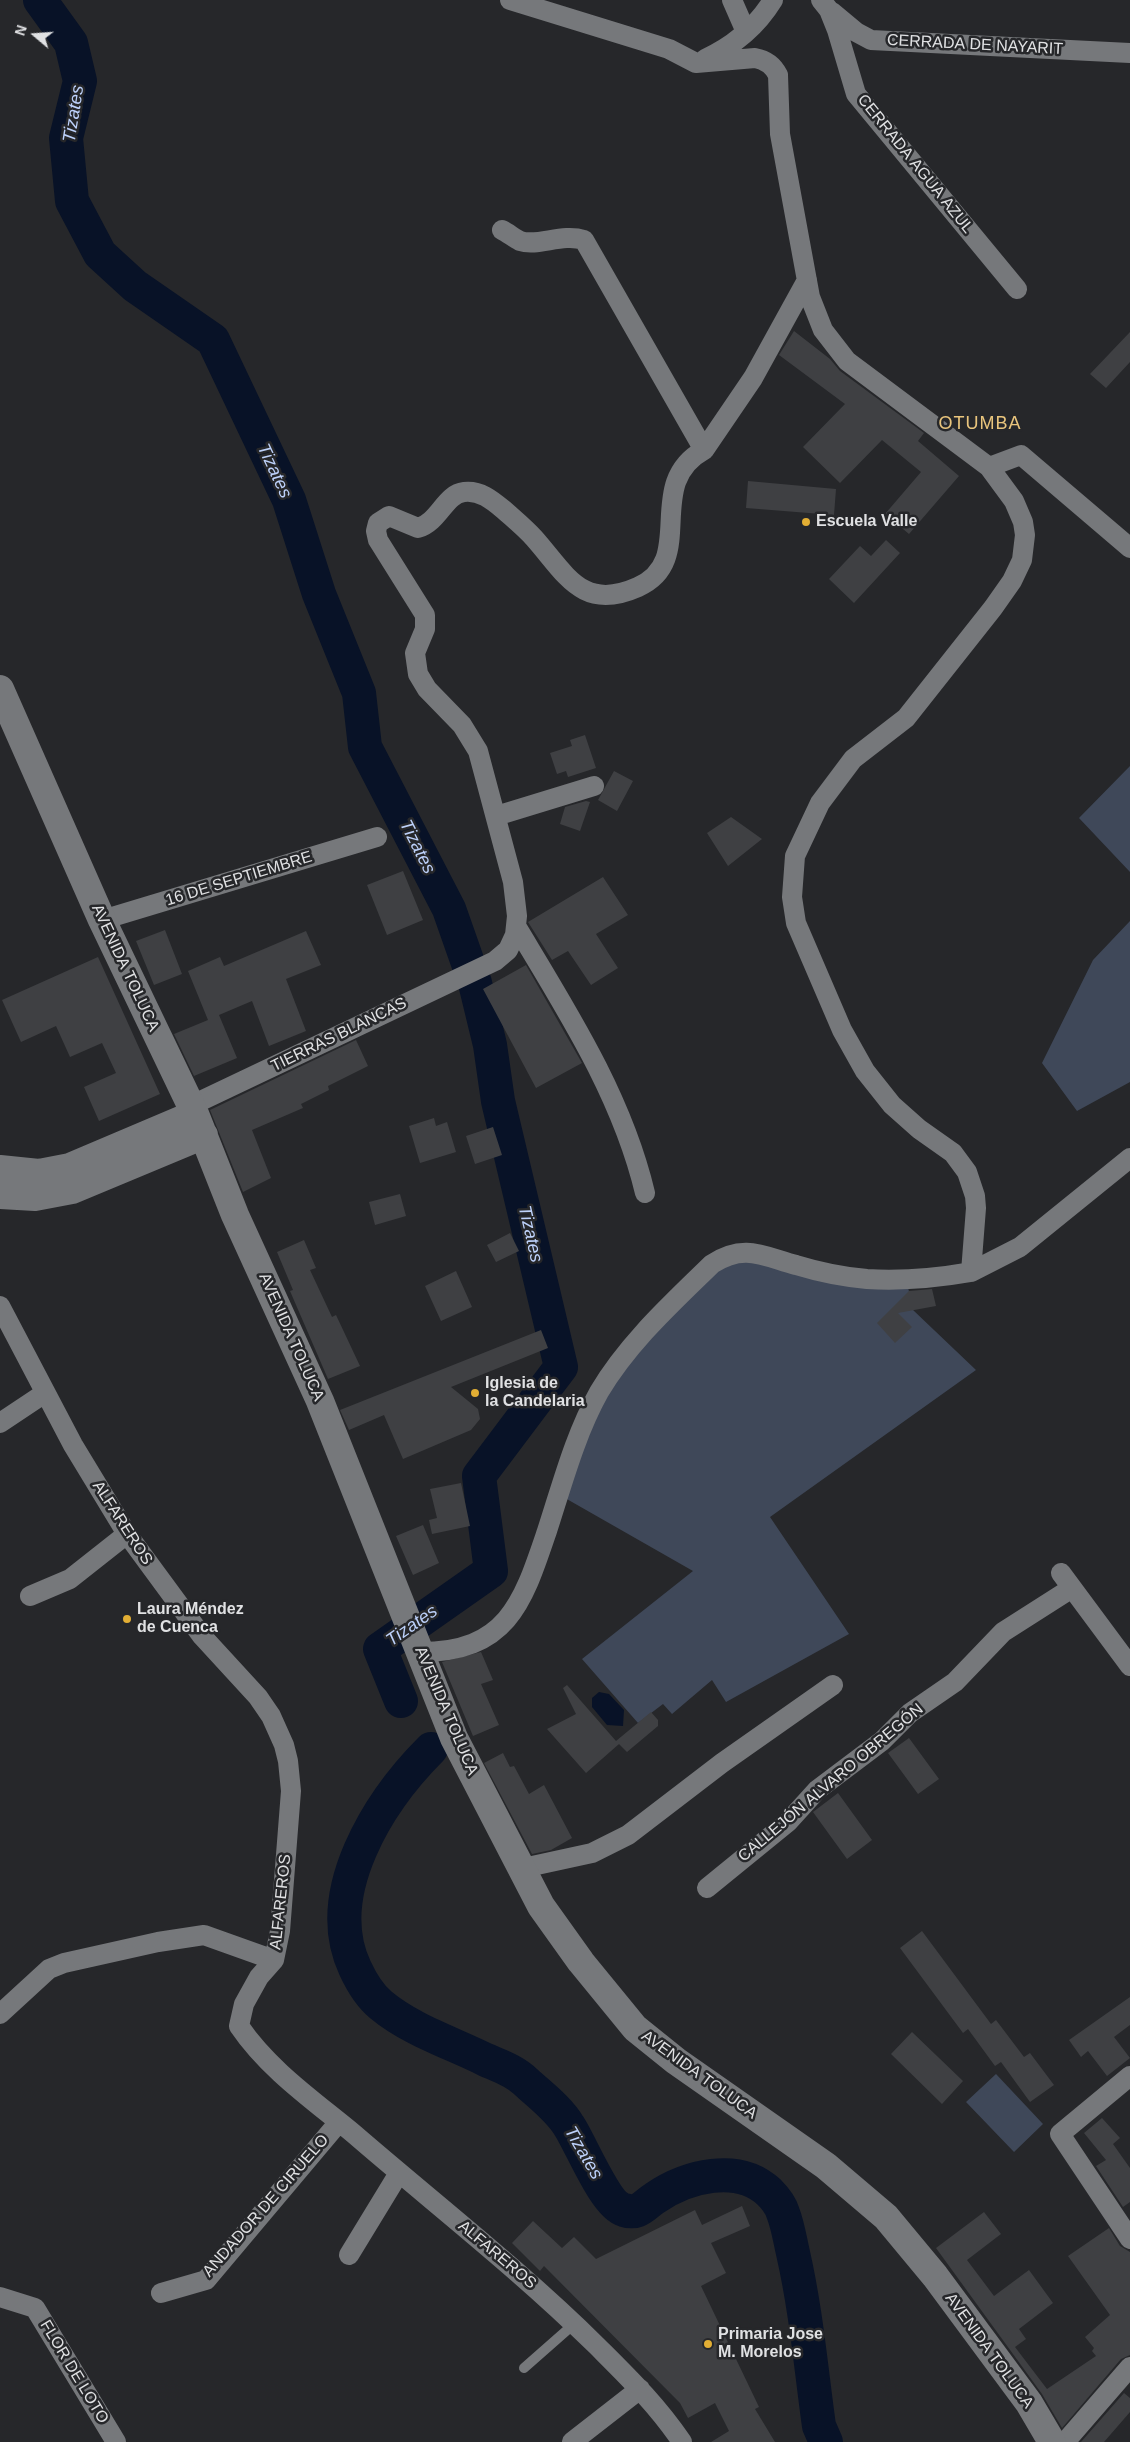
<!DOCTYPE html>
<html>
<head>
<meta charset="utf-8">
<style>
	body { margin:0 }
	#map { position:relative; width:1130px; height:2442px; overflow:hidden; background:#26272a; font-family:Arial,sans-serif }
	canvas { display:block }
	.north { position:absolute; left:10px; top:10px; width:50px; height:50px; -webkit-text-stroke:4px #26272a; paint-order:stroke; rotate:288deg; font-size:14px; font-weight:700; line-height:20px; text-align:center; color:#e0e1e3 }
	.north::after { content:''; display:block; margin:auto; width:18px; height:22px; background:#e0e1e3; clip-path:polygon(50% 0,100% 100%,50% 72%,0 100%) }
</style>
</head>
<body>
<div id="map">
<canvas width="1130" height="2442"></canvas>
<div class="north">N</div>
</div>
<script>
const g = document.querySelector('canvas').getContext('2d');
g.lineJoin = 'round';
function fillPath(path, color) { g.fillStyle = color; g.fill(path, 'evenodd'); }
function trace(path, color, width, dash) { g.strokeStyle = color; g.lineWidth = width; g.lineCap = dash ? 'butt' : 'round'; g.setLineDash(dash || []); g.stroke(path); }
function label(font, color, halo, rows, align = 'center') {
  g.font = font + ' Arial,sans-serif'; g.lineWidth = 5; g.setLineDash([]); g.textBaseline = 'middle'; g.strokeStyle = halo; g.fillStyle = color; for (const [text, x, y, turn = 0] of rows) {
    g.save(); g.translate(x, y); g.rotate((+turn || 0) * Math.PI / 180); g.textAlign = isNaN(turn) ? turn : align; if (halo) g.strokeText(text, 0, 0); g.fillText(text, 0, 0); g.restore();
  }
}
const green = new Path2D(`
	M 1130,766 L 1130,872 L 1079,818 Z
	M 1130,921 L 1130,1082 L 1077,1111 L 1042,1063 L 1093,960 Z
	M 744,1259 L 908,1287 L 913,1310 L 976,1370 L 770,1517 L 849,1634 L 726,1702 L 712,1680 L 672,1714 L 663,1704 L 638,1723 L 582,1659 L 693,1571 L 565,1498 L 593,1420 L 628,1361 L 715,1270 Z
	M 996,2074 L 1043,2124 L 1014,2152 L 966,2102 Z`);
const water = new Path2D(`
	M 599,1692 L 609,1694 L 624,1710 L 623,1726 L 607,1725 L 592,1707 L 592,1698 Z`);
const river = new Path2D(`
	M 40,0 L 71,43 L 80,81 L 66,138 L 72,201 L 100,254 L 135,286 L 213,340 L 289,500 L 319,594 L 359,693 L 365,747 L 449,909 L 475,983 L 490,1045 L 498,1101 L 561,1367 L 479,1476 L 491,1571 L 380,1649 L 401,1701
	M 431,1749 C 379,1801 320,1893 355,1968 C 361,1981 370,1996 381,2005 C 411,2030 452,2043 486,2060 C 500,2066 515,2071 526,2082 C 540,2095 559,2109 569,2126 C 581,2144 605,2205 624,2210 C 639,2215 644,2205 655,2198 C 687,2176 738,2163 769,2192 C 775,2198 781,2206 783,2213 C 788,2226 790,2240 793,2253 C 806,2310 811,2368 819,2426 L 826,2442`);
const building = new Path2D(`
	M 794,331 L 830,359 L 840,371 L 924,433 L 918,441 L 959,476 L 909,534 L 885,514 L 921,472 L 882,440 L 840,483 L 803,447 L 845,404 L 779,355 Z
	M 1130,332 L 1130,362 L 1106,388 L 1090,374 Z
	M 748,481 L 836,489 L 834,515 L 746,508 Z
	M 886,540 L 900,553 L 854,603 L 829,579 L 860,546 L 871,556 Z
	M 585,735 L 596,768 L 568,777 L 566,771 L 557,774 L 550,753 L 572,746 L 570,740 Z
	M 614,771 L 633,781 L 617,811 L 598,800 Z
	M 586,801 L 590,802 L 580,831 L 560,824 L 565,807 Z
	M 731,817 L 762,839 L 728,866 L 707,833 Z
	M 403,871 L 423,920 L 387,935 L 367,885 Z
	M 603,877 L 628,915 L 596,934 L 618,968 L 591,985 L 568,951 L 552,960 L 528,922 Z
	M 165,930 L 182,974 L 154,985 L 136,941 Z
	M 306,931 L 321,965 L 286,979 L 306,1031 L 269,1046 L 252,1001 L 219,1015 L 237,1058 L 194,1076 L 174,1034 L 208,1020 L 188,971 L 220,957 L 224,966 Z
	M 98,957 L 160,1094 L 99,1121 L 84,1087 L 116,1073 L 102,1043 L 70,1057 L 56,1026 L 21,1042 L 2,1000 Z
	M 526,965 L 582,1063 L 536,1088 L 483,989 Z
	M 356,1040 L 368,1066 L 328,1086 L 329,1090 L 301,1104 L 303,1108 L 252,1130 L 271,1178 L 243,1192 L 210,1110 Z
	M 434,1118 L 436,1126 L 447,1122 L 456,1152 L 420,1163 L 409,1126 Z
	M 493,1127 L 502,1155 L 475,1164 L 466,1136 Z
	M 400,1194 L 406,1216 L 375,1225 L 369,1202 Z
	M 510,1233 L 519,1251 L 496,1262 L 487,1245 Z
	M 304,1240 L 316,1268 L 310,1270 L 332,1317 L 336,1315 L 360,1366 L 328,1379 L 290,1291 L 293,1290 L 277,1252 Z
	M 456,1271 L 472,1307 L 441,1321 L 425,1286 Z
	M 932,1289 L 936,1306 L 898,1313 L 912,1327 L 895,1343 L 877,1323 L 909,1291 Z
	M 541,1330 L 548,1348 L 451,1387 L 478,1409 L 480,1419 L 471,1430 L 403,1459 L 384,1415 L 349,1430 L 340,1410 Z
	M 461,1483 L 470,1526 L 432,1534 L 429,1520 L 437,1518 L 430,1489 Z
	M 423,1525 L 439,1563 L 413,1575 L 396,1536 Z
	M 481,1652 L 493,1680 L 481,1684 L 499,1725 L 473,1736 L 442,1662 Z
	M 567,1685 L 616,1741 L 651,1712 L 658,1720 L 658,1726 L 627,1752 L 616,1741 L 619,1744 L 586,1773 L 547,1729 L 576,1714 L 563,1688 Z
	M 909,1738 L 939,1779 L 918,1794 L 888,1753 Z
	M 503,1753 L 510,1767 L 514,1766 L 529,1794 L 544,1785 L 572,1838 L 551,1850 L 532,1854 L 484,1763 Z
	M 838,1793 L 872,1840 L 847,1859 L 813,1812 Z
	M 922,1931 L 991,2024 L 996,2020 L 1024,2057 L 1030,2053 L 1054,2085 L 1030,2102 L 1001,2062 L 995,2066 L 968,2029 L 963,2033 L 900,1948 Z
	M 1130,1997 L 1130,2025 L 1114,2037 L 1130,2058 L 1107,2076 L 1088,2051 L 1081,2057 L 1069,2040 Z
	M 912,2032 L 963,2081 L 942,2104 L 891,2054 Z
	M 1102,2118 L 1120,2138 L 1113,2144 L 1130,2168 L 1130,2202 L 1123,2207 L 1096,2166 L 1106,2160 L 1084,2133 Z
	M 742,2206 L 750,2226 L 711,2243 L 726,2273 L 701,2286 L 759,2407 L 755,2409 L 775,2442 L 711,2442 L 729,2431 L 715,2403 L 688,2418 L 680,2403 L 544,2266 L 540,2271 L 512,2243 L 533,2221 L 562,2248 L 574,2237 L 596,2259 L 695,2210 L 702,2225 Z
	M 984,2212 L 1001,2234 L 967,2260 L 994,2296 L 1029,2270 L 1053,2303 L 1019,2329 L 1026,2339 L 1015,2347 L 1047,2389 L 1096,2356 L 1092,2351 L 1094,2348 L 1085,2337 L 1110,2315 L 1068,2256 L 1109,2228 L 1120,2246 L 1130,2252 L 1130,2355 L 1121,2359 L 1062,2428 L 1042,2394 L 936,2248 Z
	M 1124,2393 L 1130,2398 L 1130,2412 L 1104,2442 L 1081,2442 Z`);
const lane = new Path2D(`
	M 524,2368 L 574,2324`);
const street = new Path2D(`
	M 510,0 L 669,49 L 696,63
	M 732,0 L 746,32
	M 821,0 L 829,10 L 837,30 L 856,94 L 1017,289
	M 832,12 L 856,32 L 871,40 L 1130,53
	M 705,59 C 733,46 757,26 773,0
	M 502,230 C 508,233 514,238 520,241 C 538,247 562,233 584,240 L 704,450
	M 989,467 L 1021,455 L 1130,548
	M 496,816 L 594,786
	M 102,920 L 377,837
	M 516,926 C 567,1011 622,1096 645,1193
	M 190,1106 L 495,961 L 508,950 L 515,935 L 517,916 L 513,882 L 478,751 L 462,725 L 427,689 L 418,674 L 415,653 L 425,629 L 425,615 L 378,540 L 376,531 L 378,523 L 389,516 L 418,528 C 439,522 445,494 464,492 C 480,490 492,500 504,510 C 514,519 525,528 534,538 C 566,574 582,612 638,587 C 699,560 642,484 704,450 L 753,378 L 807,280
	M 971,1272 L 1020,1247 L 1130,1158
	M 0,1306 L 73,1445 L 127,1534 L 202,1636 L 258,1697 L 271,1716 L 284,1745 L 288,1761 L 291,1791 L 280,1931 L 274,1960 L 259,1977 L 244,2004 L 239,2026 C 269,2070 313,2100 354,2134 C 435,2204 520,2270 597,2346 C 629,2378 656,2404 682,2442
	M 0,1423 L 45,1393
	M 1061,1573 L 1130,1666
	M 30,1596 L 70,1579 L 127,1534
	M 420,1652 C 508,1652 523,1602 547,1531 C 562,1485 575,1435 599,1392 C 628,1343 671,1304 712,1264 C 744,1243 763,1256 796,1265 C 819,1272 843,1277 867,1279 C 901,1281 937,1278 971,1272 L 976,1208 L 975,1196 L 967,1172 L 953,1153 L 919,1129 L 892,1105 L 865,1071 L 842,1030 L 796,923 L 792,897 L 795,856 L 820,803 L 853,759 L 906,718 L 993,608 L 1012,581 L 1022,560 L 1025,535 L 1023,522 L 1014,501 L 989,467 L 847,361 L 823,330 L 810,297 L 780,134 L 778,75 C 773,65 766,60 755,58 L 696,63
	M 523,1868 L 592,1853 L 628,1835 L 722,1763 L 833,1685
	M 707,1888 L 788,1822 L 817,1790 L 882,1741 L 910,1713 L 955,1682 L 1003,1632 L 1072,1588
	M 0,2014 L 49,1969 L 64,1963 L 158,1942 L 204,1935 L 274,1960
	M 1130,2076 L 1060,2134 L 1130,2239
	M 349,2255 L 399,2173
	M 161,2293 L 206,2280 L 339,2122
	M 0,2297 L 35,2308 L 116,2442
	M 572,2442 L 640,2389
	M 1065,2442 L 1130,2367`);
const secondary = new Path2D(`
	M 0,689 L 102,920 L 195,1114 L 235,1215 L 320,1401 L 454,1738 L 541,1906 L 581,1962 L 635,2028 L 676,2061 L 826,2166 L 886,2217 L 935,2276 L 1029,2403 L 1052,2442
	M 0,1169 L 39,1173 L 70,1167 L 195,1114
	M 0,1195 L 35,1197 L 72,1190 L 204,1135`);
const markers = [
	[806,522,5,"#e2ae34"],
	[475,1393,5,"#e2ae34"],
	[127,1619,5,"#e2ae34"],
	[708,2344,5,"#e2ae34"]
];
const streetNames = [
	["CERRADA DE NAYARIT",975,45,3],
	["CERRADA AGUA AZUL",915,164,51],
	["16 DE SEPTIEMBRE",239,879,-17],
	["AVENIDA TOLUCA",125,968,65],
	["TIERRAS BLANCAS",339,1035,-26],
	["AVENIDA TOLUCA",291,1337,66],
	["ALFAREROS",122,1523,57],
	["AVENIDA TOLUCA",446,1711,67],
	["CALLEJÓN ALVARO OBREGÓN",831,1783,-40],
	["ALFAREROS",281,1902,-84],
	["AVENIDA TOLUCA",699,2075,36],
	["ANDADOR DE CIRUELO",266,2206,-49],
	["ALFAREROS",497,2255,40],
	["AVENIDA TOLUCA",989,2351,54],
	["FLOR DE LOTO",74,2372,59]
];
const poiNames = [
	["Escuela Valle",816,522],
	["Iglesia de",485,1384],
	["la Candelaria",485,1402],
	["Laura Méndez",137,1610],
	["de Cuenca",137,1628],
	["Primaria Jose",718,2335],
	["M. Morelos",718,2353]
];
const waterNames = [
	["Tizates",74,114,-81],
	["Tizates",274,471,65],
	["Tizates",417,847,63],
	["Tizates",530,1234,77],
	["Tizates",412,1626,-35],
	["Tizates",583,2153,60]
];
const neighbourhoodNames = [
	["OTUMBA",980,424]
];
fillPath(green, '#3f4859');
fillPath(water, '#081227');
trace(river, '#081227', 34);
fillPath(building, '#3f4043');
trace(lane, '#76787b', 10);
trace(street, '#76787b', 20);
trace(secondary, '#76787b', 28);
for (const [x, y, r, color] of markers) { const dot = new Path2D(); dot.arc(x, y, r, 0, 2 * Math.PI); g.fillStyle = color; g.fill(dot); trace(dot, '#26272a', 2); }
label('16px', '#e0e1e3', '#26272a', streetNames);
label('bold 16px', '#e0e1e3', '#26272a', poiNames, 'left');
label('italic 18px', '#bdd1fa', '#26272a', waterNames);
g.letterSpacing = '1px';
label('18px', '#e9c57d', '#26272a', neighbourhoodNames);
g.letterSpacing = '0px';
</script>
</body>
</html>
